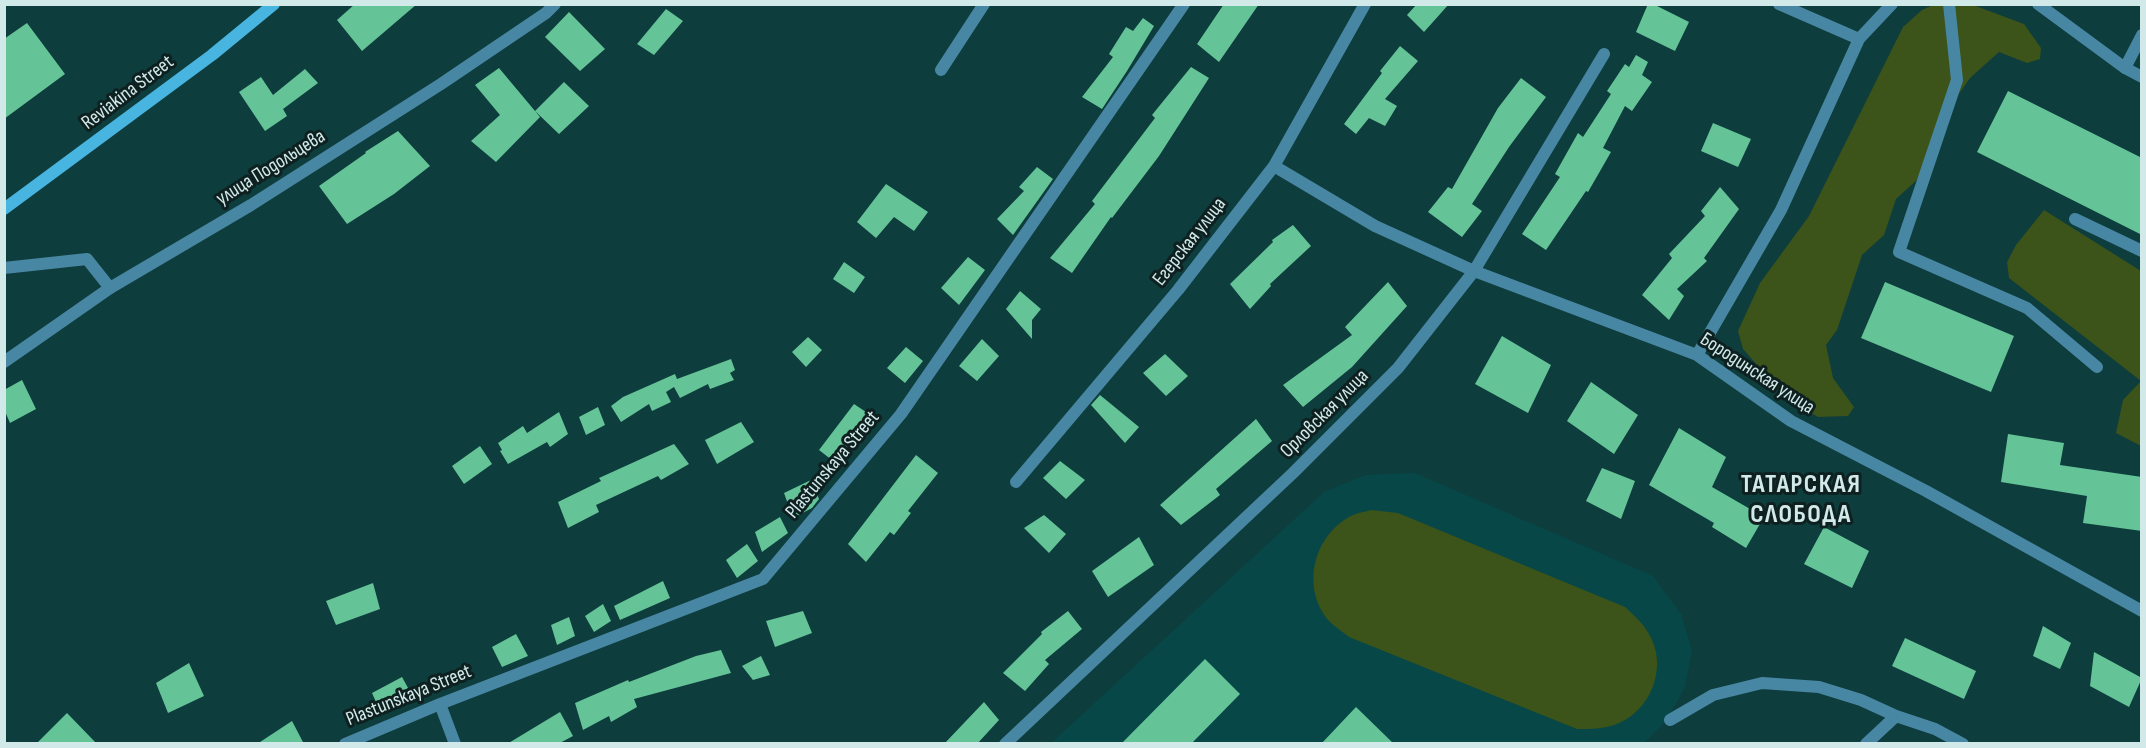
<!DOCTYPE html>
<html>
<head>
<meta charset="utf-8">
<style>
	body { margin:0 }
	#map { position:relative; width:2146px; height:748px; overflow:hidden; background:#0e3d3d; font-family:"Sofia Sans Condensed",sans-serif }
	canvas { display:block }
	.frame { position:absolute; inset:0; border:6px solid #d2e9e9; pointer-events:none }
</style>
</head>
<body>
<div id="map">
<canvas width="2146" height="748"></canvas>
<div class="frame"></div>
</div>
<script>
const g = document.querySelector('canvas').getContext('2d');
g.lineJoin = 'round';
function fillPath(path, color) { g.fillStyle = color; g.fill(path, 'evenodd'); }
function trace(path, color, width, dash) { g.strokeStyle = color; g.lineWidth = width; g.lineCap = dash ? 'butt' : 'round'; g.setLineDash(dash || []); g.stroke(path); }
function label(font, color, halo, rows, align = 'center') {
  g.font = font + ' "Sofia Sans Condensed",sans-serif'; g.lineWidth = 6; g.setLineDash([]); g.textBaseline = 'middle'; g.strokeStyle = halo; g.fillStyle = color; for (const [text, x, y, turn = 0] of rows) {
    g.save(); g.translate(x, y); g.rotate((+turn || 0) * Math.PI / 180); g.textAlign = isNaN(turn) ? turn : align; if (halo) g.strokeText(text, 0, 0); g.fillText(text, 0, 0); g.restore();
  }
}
const built = new Path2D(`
	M 1415,473 L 1653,576 L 1681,614 L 1692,650 L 1685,687 L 1666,721 L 1644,743 L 1050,744 L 1324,492 L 1365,475 Z`);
const green = new Path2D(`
	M 1935,4 L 1973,5 L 2024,24 L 2041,48 L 2040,59 L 2027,63 L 1999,52 L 1970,78 L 1949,108 L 1929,169 L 1896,199 L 1884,235 L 1862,255 L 1837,330 L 1826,345 L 1833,378 L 1854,407 L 1848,416 L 1818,417 L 1787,399 L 1743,349 L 1738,331 L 1760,283 L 1809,216 L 1903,27 L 1922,10 Z
	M 2044,210 L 2141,271 L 2141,446 L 2116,433 L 2123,400 L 2141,381 L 2009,278 L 2007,262 L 2016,245 Z
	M 1371,510 L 1398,513 L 1625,607 C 1636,617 1646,626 1652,640 C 1666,670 1650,710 1619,723 C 1606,729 1592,729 1577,729 L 1349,637 C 1343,632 1335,627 1330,622 C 1301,590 1312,538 1349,517 C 1356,513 1364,512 1371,510 Z`);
const building = new Path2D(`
	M 355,4 L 417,4 L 362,51 L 337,20 Z
	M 1224,4 L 1259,4 L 1219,62 L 1197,44 Z
	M 1417,4 L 1449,4 L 1424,32 L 1407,15 Z
	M 1648,4 L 1653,4 L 1689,22 L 1675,51 L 1636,32 Z
	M 666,9 L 683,21 L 654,55 L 637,44 Z
	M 569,12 L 605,49 L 580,71 L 545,37 Z
	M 1143,18 L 1154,26 L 1127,71 L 1102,109 L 1082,97 L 1113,57 L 1109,54 L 1126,27 L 1133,31 Z
	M 27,23 L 65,74 L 4,119 L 4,39 Z
	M 1400,46 L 1418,61 L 1385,99 L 1397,106 L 1385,126 L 1369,118 L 1356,134 L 1344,124 L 1382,73 L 1380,71 Z
	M 1636,55 L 1648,62 L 1642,75 L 1652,82 L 1632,111 L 1625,106 L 1603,148 L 1611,152 L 1588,192 L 1586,191 L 1546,250 L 1522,234 L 1560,177 L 1555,174 L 1578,133 L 1583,137 L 1611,94 L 1607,91 L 1625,64 L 1629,67 Z
	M 1191,67 L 1209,78 L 1159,156 L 1112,218 L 1111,217 L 1072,273 L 1050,258 L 1095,204 L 1092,201 L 1155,118 L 1152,115 Z
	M 499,68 L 535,111 L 564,82 L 589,106 L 559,134 L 535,111 L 540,117 L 496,162 L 471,141 L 500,115 L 475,85 Z
	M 305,69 L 318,83 L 283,109 L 287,116 L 265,131 L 239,92 L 261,77 L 273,95 Z
	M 1521,78 L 1546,97 L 1509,147 L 1472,204 L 1482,211 L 1462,237 L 1428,212 L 1448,187 L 1452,189 L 1498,108 Z
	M 2008,91 L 2142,158 L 2142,235 L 1977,152 Z
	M 1713,123 L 1751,139 L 1738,167 L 1701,151 Z
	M 398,131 L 430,166 L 394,194 L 347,224 L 319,186 L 366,153 L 365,152 Z
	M 1037,167 L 1053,179 L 1013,235 L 997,219 L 1024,191 L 1019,187 Z
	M 886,184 L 928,212 L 914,231 L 894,217 L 876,238 L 857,222 Z
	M 1720,187 L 1739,209 L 1704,258 L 1707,261 L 1677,289 L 1684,296 L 1669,320 L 1642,295 L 1672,258 L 1669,254 L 1705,216 L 1701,211 Z
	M 1293,225 L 1311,246 L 1270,284 L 1271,286 L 1250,309 L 1230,284 L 1273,242 L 1272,240 Z
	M 968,257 L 985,270 L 959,305 L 941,288 Z
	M 844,262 L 865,277 L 854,293 L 833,279 Z
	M 1388,282 L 1407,306 L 1352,367 L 1303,407 L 1283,385 L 1352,335 L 1345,327 Z
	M 1885,282 L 2014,336 L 1991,392 L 1861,338 Z
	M 1020,291 L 1041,309 L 1032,320 L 1032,339 L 1006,309 Z
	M 1502,336 L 1551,365 L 1528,413 L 1475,384 Z
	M 808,337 L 822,350 L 806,367 L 792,352 Z
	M 982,339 L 999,356 L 977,381 L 959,366 Z
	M 906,347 L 923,361 L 905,383 L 887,368 Z
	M 1165,354 L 1188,376 L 1166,396 L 1143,373 Z
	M 731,359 L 735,370 L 730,373 L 734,380 L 710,389 L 708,384 L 680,398 L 674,387 L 666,392 L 671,402 L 652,411 L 649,404 L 621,422 L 611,406 L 623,397 L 675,374 L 677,379 Z
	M 22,380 L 36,409 L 10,423 L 4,409 L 4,390 Z
	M 1591,382 L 1638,415 L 1614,454 L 1567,421 Z
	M 1100,395 L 1139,427 L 1125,443 L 1091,405 Z
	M 854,404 L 872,416 L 837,464 L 819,450 Z
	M 598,407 L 605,425 L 586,435 L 579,417 Z
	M 559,412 L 568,434 L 550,447 L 547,442 L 508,464 L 500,451 L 502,450 L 498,443 L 523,426 L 527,433 Z
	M 1256,419 L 1272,441 L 1216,489 L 1220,495 L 1181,525 L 1160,505 Z
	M 741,422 L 754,442 L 717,464 L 705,440 Z
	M 1679,428 L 1726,457 L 1712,487 L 1764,517 L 1746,548 L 1712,527 L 1714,523 L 1649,485 Z
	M 2008,434 L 2064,443 L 2060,465 L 2142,477 L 2142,531 L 2083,523 L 2087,496 L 2001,482 Z
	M 674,444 L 689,464 L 661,480 L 658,476 L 596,505 L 599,512 L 568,528 L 558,502 L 601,481 L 599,478 Z
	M 480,446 L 492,464 L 464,484 L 452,466 Z
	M 916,455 L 938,473 L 908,511 L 911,513 L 894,535 L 890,532 L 866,562 L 848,544 Z
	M 1060,461 L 1085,480 L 1066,499 L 1043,478 Z
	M 1602,468 L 1635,481 L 1621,519 L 1586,501 Z
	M 811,480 L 819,499 L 812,508 L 793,518 L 784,493 Z
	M 1044,515 L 1066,534 L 1049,553 L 1024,528 Z
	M 780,517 L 788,533 L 762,552 L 755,532 Z
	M 1824,527 L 1869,551 L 1852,588 L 1804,564 Z
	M 1139,537 L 1154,565 L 1108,597 L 1092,571 Z
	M 747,544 L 758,561 L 737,578 L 726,560 Z
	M 663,581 L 670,598 L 620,620 L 614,606 Z
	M 373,583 L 380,609 L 336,625 L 326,601 Z
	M 603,604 L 611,621 L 594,632 L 585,616 Z
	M 803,611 L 812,633 L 775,647 L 766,621 Z
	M 1068,611 L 1082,629 L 1045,660 L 1049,664 L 1025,691 L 1003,673 L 1042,634 L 1041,632 Z
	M 569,617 L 575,636 L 557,645 L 551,625 Z
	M 2043,626 L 2071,643 L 2060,669 L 2033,656 Z
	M 516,634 L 528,656 L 502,667 L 492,647 Z
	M 1905,638 L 1976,671 L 1964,699 L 1892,666 Z
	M 721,650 L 731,673 L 634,699 L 637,707 L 611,722 L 609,716 L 583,730 L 575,703 L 628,680 L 629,682 L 696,656 Z
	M 2094,652 L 2142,678 L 2129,707 L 2090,686 Z
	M 761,656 L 770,675 L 753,680 L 742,666 Z
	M 1205,659 L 1240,694 L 1191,744 L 1121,744 Z
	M 189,663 L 204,696 L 168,713 L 156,683 Z
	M 402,677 L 413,697 L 381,713 L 372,693 Z
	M 984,702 L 999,720 L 977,744 L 944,744 Z
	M 1356,707 L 1394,744 L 1321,744 Z
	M 560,712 L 573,736 L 558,744 L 507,744 Z
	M 67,713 L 97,744 L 36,744 Z
	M 292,721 L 304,744 L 257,744 Z`);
const service = new Path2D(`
	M 1949,4 L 1957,80 L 1899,252 L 2027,308 L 2097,367
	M 2125,68 L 2142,35
	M 4,268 L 87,259 L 110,288
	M 1670,720 L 1713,695 L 1762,683 L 1819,687 L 1861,700 L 1896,716 L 1935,729 L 1963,744
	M 1866,744 L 1896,716`);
const minor = new Path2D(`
	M 1779,4 L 1859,39
	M 2038,4 L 2125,68 L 2142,77
	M 941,70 L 984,4
	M 1274,166 L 1375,226 L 1474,271 L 1697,355 L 1791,421 L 1926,491 L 2142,611
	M 2075,219 L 2142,251
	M 1697,355 L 1781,210 L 1859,39 L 1892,4
	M 4,362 L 110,288 L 251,205 L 441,84 L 546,13 L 555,4
	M 1016,482 L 1178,290 L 1274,166 L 1365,4
	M 440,704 L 455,744
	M 345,744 L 440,704 L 763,579 L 901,414 L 1184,4
	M 1005,744 L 1293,473 L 1398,368 L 1474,271 L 1604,54`);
const secondary = new Path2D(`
	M 4,209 L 212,55 L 274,4`);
const streetNames = [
	["Reviakina Street",128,93,-37],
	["улица Подольцева",271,168,-32],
	["Егерская улица",1190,242,-52],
	["Бородинская улица",1757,374,33],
	["Орловская улица",1325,414,-45],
	["Plastunskaya Street",833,465,-50],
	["Plastunskaya Street",409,696,-22]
];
const districtNames = [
	["ТАТАРСКАЯ",1801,485],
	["СЛОБОДА",1801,515]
];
fillPath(built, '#074747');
fillPath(green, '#3c5319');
fillPath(building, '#65c497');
trace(service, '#4887a3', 12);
trace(minor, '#4887a3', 12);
trace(secondary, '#48b5e1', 12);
label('20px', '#d2e9e9', '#0e2020', streetNames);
g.letterSpacing = '1.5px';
label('bold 26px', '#d2e9e9', '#0e2020', districtNames);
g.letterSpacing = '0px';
</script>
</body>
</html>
